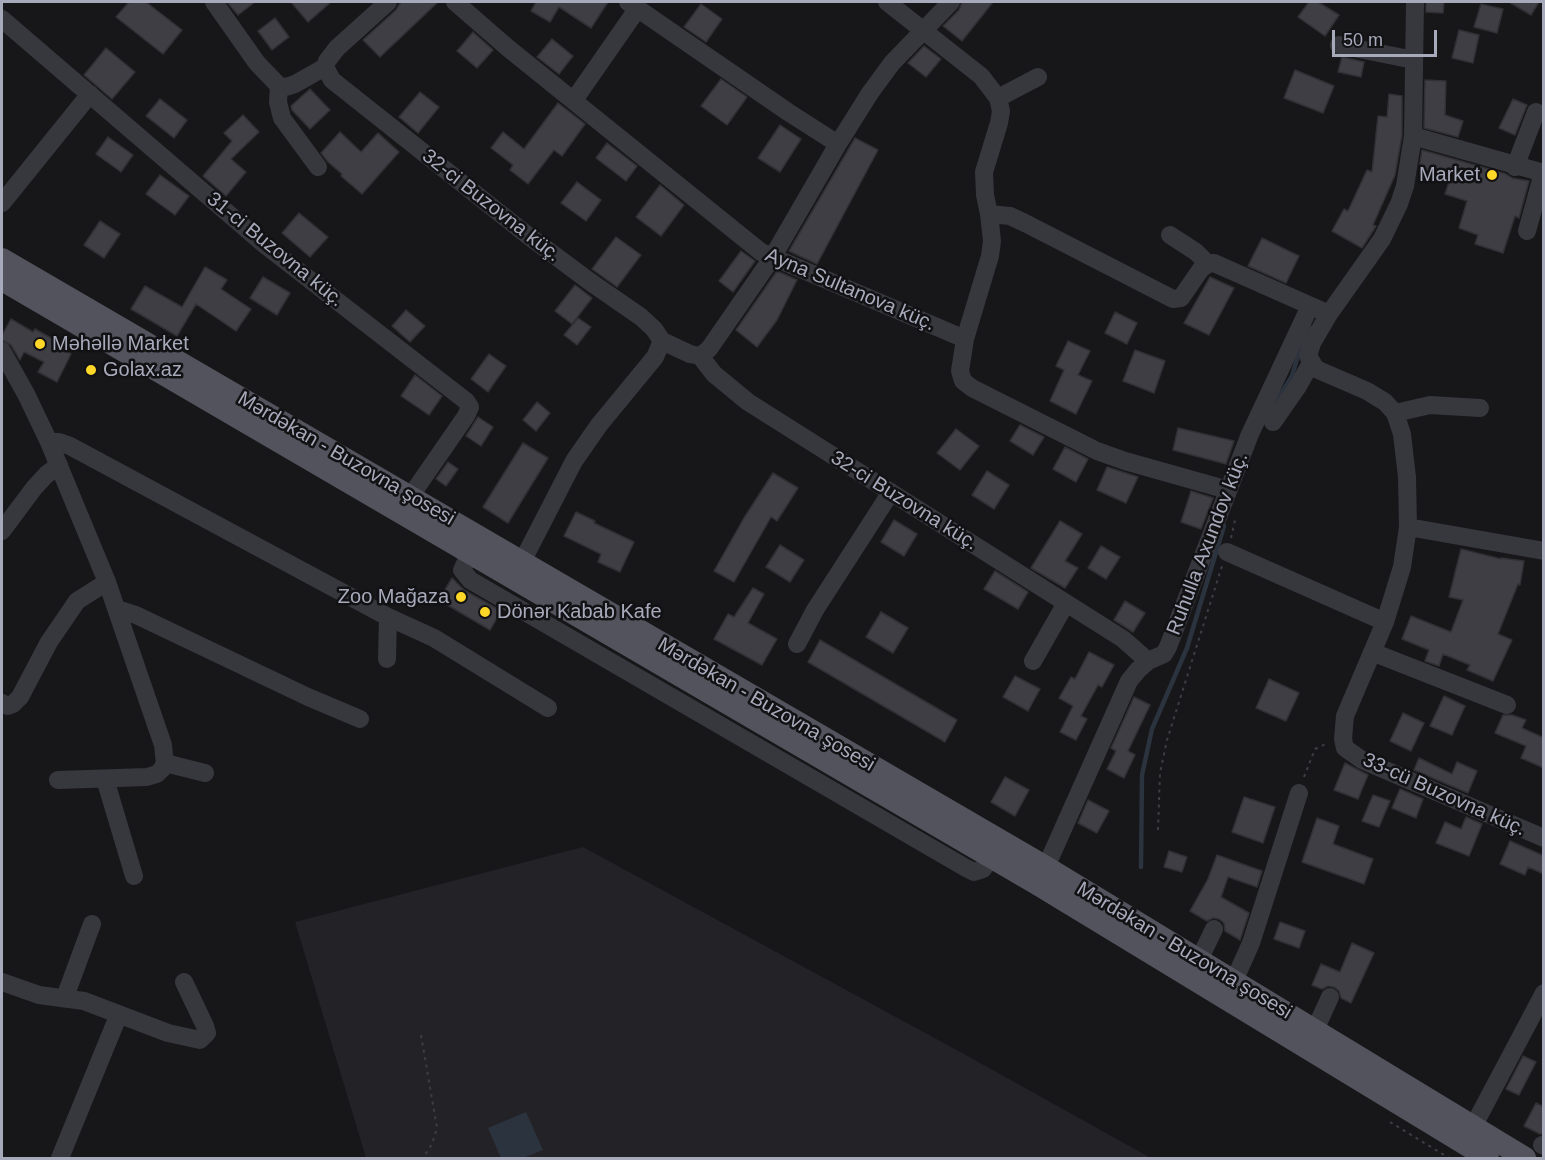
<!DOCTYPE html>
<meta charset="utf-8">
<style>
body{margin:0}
#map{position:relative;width:1545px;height:1160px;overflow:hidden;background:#171619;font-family:Helvetica,sans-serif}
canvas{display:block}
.frame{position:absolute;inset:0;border:3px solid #a7aaba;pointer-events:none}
.scale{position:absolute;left:1332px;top:30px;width:105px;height:27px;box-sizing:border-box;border:3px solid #a7aaba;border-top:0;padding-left:8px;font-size:18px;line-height:21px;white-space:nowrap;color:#a7aaba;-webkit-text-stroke:4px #121114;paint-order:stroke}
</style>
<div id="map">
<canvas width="1545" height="1160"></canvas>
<div class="frame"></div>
<div class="scale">50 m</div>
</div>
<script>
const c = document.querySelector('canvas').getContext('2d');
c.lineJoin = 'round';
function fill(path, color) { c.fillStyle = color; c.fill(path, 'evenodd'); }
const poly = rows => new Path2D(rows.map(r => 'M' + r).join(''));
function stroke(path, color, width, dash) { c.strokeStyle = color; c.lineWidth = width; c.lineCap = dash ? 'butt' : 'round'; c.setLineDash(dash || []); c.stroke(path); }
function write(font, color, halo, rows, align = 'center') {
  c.font = font + ' Helvetica,sans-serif'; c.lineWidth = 5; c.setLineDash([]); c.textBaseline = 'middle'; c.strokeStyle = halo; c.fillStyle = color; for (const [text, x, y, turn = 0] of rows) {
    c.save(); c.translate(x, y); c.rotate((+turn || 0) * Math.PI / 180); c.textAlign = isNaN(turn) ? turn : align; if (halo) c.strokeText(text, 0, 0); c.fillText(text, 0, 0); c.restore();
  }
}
const built = poly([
 [583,847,964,1054,1151,1158,366,1158,295,922]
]);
const water = poly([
 [526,1112,543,1150,523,1158,501,1158,488,1128]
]);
const stream = poly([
 [1305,338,1310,327],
 [1272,408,1292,376,1301,345],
 [1141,867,1142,775,1152,729,1187,648,1224,526]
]);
const building = poly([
 [129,2,146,2,182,30,163,54,116,17,129,2],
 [227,2,255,2,238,15,227,2],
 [291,2,331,2,308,22,291,2],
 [401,2,438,2,380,57,363,40,396,10,401,2],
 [536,2,608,2,591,28,559,7,550,22,531,11,536,2],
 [962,2,993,2,962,41,943,26,959,10,962,2],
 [1309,2,1318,2,1339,15,1325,36,1298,17,1309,2],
 [1426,2,1444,2,1443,13,1426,12,1426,2],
 [1509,2,1539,2,1531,15,1509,2],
 [701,4,722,19,706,42,684,27,701,4],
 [1481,4,1503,9,1497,33,1474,27,1481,4],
 [275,18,289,37,272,50,258,31,275,18],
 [1459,30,1479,35,1473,63,1452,58,1459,30],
 [473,32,493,50,477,68,457,51,473,32],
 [552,39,573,56,559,74,537,57,552,39],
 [924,46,941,59,926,77,908,63,924,46],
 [106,48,135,72,112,99,84,75,106,48],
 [1342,57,1364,62,1361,77,1338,72,1342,57],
 [1295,70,1334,86,1323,113,1284,98,1295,70],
 [721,79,747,97,727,125,701,106,721,79],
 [1425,80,1446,81,1445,115,1463,121,1458,137,1424,128,1425,80],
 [310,89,330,110,310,129,292,110,291,106,310,89],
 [420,92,439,107,418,133,399,117,420,92],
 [1389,94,1402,96,1402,135,1395,175,1373,225,1376,226,1362,248,1332,231,1344,209,1348,211,1367,170,1372,172,1378,116,1387,117,1389,94],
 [160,99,187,120,174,138,146,116,160,99],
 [1513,99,1527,105,1515,135,1499,128,1513,99],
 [558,103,585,124,562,156,554,150,528,184,510,170,513,165,491,148,503,132,524,149,558,103],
 [243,115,259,132,231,159,246,172,226,196,203,176,232,141,224,133,243,115],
 [780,125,801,139,780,172,758,158,780,125],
 [340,132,361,152,378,133,399,152,362,194,341,176,342,174,328,162,321,153,340,132],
 [108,137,133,155,121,172,96,154,108,137],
 [855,138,878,150,817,264,789,251,855,138],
 [607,143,637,166,626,181,596,158,607,143],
 [1422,150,1506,174,1512,178,1529,181,1519,218,1515,216,1503,253,1475,244,1478,235,1459,228,1467,201,1445,194,1450,179,1419,169,1422,150],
 [160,175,189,196,175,215,146,194,160,175],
 [577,182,601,200,586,221,561,203,577,182],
 [660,185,684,205,661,236,636,217,660,185],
 [299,213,328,237,310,257,282,233,299,213],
 [100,221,120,234,104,258,84,245,100,221],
 [616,237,641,255,617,287,592,269,616,237],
 [1262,238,1299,256,1286,283,1248,266,1262,238],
 [741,251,755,261,733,292,719,281,741,251],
 [205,267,227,280,221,289,251,309,236,331,196,304,177,336,131,309,145,286,182,307,205,267],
 [777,271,797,280,777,320,757,347,736,330,777,271],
 [263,277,290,293,277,315,250,298,263,277],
 [1210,277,1234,288,1209,335,1184,323,1210,277],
 [575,285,592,298,572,324,555,311,575,285],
 [406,310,425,326,410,342,392,326,406,310],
 [1115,312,1137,323,1127,344,1105,333,1115,312],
 [578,318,591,327,577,345,564,335,578,318],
 [11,319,33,332,35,329,56,341,54,345,71,354,57,382,38,372,44,362,24,352,20,360,11,345,2,340,2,335,11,319],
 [1068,341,1090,351,1078,375,1092,381,1076,414,1050,401,1064,370,1056,366,1068,341],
 [1135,350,1165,361,1154,393,1123,381,1135,350],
 [489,354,506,366,488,392,471,379,489,354],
 [415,375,442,396,429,415,401,396,415,375],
 [537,402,550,413,536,431,523,420,537,402],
 [478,417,493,427,481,446,466,436,478,417],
 [1020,425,1044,437,1033,455,1010,441,1020,425],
 [1178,428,1234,441,1226,464,1173,450,1178,428],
 [956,429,979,446,960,470,937,453,956,429],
 [523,443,548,458,508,523,483,507,523,443],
 [1065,447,1088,459,1076,482,1053,469,1065,447],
 [448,462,458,469,446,486,436,479,448,462],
 [1107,467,1138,477,1126,503,1097,490,1107,467],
 [987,471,1009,485,994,509,972,495,987,471],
 [773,473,798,488,777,521,771,517,734,582,714,571,744,518,773,473],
 [1191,491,1213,498,1201,529,1181,522,1191,491],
 [576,512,595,521,594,523,634,542,620,572,598,562,601,554,564,536,576,512],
 [894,520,917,534,904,556,881,542,894,520],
 [1060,521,1082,534,1065,561,1078,568,1065,588,1031,568,1060,521],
 [780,545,804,560,790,582,766,567,780,545],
 [1101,546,1120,557,1106,579,1088,568,1101,546],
 [1461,549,1501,559,1501,558,1524,561,1520,585,1518,584,1498,634,1512,640,1493,681,1467,670,1470,665,1443,654,1439,666,1425,661,1429,650,1402,639,1411,616,1451,632,1463,600,1449,597,1461,549],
 [995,571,1028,592,1018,609,984,589,995,571],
 [452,578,464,590,501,611,490,630,439,600,452,578],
 [753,588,764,594,748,623,777,639,762,665,714,639,728,614,734,617,753,588],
 [1125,601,1145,613,1133,632,1114,620,1125,601],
 [881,612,908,628,893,653,866,637,881,612],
 [820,640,957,720,945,742,808,662,820,640],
 [1089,652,1114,665,1102,687,1098,685,1081,716,1087,719,1076,740,1060,732,1073,706,1059,698,1071,677,1075,679,1089,652],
 [1015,676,1040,689,1028,711,1003,697,1015,676],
 [1269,679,1299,693,1286,721,1256,708,1269,679],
 [1444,696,1465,706,1452,735,1430,726,1444,696],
 [1134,697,1150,705,1128,751,1135,755,1124,778,1107,769,1116,751,1111,748,1134,697],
 [1403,713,1424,723,1411,751,1390,741,1403,713],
 [1503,715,1512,715,1526,720,1522,728,1544,738,1544,768,1521,758,1526,746,1495,733,1503,715],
 [1419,758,1452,774,1457,762,1477,771,1468,793,1414,770,1419,758],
 [1345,763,1368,775,1358,799,1334,790,1345,763],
 [1005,777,1029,790,1015,816,991,802,1005,777],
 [1400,789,1423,799,1416,818,1392,808,1400,789],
 [1373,795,1390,801,1379,827,1362,821,1373,795],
 [1244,797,1275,807,1263,843,1232,832,1244,797],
 [1088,800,1109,811,1097,833,1078,823,1088,800],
 [1466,817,1482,824,1469,856,1436,843,1445,822,1461,829,1466,817],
 [1317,818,1339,826,1333,844,1373,859,1364,884,1302,862,1317,818],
 [1510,841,1544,856,1544,874,1528,867,1525,875,1500,864,1510,841],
 [1169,851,1187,857,1182,872,1164,867,1169,851],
 [1217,855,1262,871,1257,887,1228,877,1221,897,1249,913,1240,940,1225,931,1224,923,1219,919,1213,918,1207,921,1190,911,1208,879,1217,855],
 [1280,922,1305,931,1299,948,1274,939,1280,922],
 [1352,943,1374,953,1351,1003,1341,998,1339,991,1334,987,1328,986,1322,989,1312,985,1321,964,1340,972,1352,943],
 [1523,1056,1536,1062,1519,1095,1506,1089,1523,1056],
 [1536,1103,1544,1107,1544,1134,1540,1134,1524,1126,1536,1103]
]);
const path = poly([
 [1231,538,1235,520],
 [1304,777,1315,749,1328,743],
 [1158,830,1160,773,1167,740,1222,566],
 [421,1035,437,1128,432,1144,423,1158],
 [1390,1122,1449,1158]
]);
const minor = poly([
 [214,2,257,63,279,86,286,87,295,84,325,67],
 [455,2,508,48,761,252,965,339,960,371,963,381,972,388,1097,451,1125,461,1228,490],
 [628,2,788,112,838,144],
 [887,2,981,76,998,98,1001,111,999,123,984,172,985,195,989,214,1010,216,1025,223,1173,299,1181,298,1201,269,1208,264,1214,263,1329,314],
 [1415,2,1413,136,1405,186,1399,204,1382,239,1329,314,1312,343,1308,356,1316,369,1367,391,1385,402,1395,413,1402,434,1407,477,1408,527,1402,567,1385,622,1345,716,1343,739,1345,748,1362,760,1544,838],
 [2,19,265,245,466,401,470,407,466,416,410,497],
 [1339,45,1414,60],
 [325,67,332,80,526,234,589,281,641,317,654,329,662,341,655,357,599,425,574,461,522,562],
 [325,67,327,61,337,48,388,2],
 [279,86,278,102,282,118,318,167],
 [998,98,1038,77],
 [574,100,638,8],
 [1413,136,1544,173],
 [1515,167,1536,112],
 [2,203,90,94],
 [1527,231,1543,173],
 [1170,235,1196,252,1208,264],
 [965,339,990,256,992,241,989,214],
 [662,341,690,354,700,356,714,374,748,402,1123,639,1148,661],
 [2,351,26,394,49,442,107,582,163,745,164,755,165,763,162,769,157,774,147,777,58,780],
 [700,356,709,349,772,258,838,144,870,93,892,63,951,2],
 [1395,413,1430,405,1480,408],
 [1273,422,1298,386,1311,363],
 [49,442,59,442,70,446,388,617,434,638,548,708],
 [1408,527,1544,551],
 [2,531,34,488,46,475,59,465],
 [1227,552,1385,622],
 [470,553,462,570,470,580,966,868,974,872,983,869,991,858],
 [117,609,136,615,308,697,360,719],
 [797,644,815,610,891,492],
 [1372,652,1507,705],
 [387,659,388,617],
 [1033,661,1066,603],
 [2,703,8,706,13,704,20,697,49,642,77,601,107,582],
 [165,763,205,773],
 [105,779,134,876],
 [1046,867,1129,681,1138,670,1148,661,1164,654,1168,647,1250,434,1310,306],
 [1199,960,1214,929],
 [1234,981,1251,943,1299,793],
 [2,982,39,995,84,1001,168,1033,200,1040,207,1033,205,1026,184,982],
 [65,997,92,924],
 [1315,1030,1330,997],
 [1473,1127,1544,993],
 [1542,1145,1544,1146],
 [60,1158,119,1014]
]);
const major = poly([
 [2,259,1046,867,1525,1158],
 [2,280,1037,884,1488,1158]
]);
const markers = [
 [1492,175,6,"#ffd728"],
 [40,344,6,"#ffd728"],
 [91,370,6,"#ffd728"],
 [461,597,6,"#ffd728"],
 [485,612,6,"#ffd728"]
];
const poiNames = [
 ["Market",1480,175,"right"],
 ["Məhəllə Market",52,344],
 ["Golax.az",103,370],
 ["Zoo Mağaza",449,597,"right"],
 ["Dönər Kabab Kafe",497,612]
];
const streetNames = [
 ["32-ci Buzovna küç.",491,206,38],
 ["31-ci Buzovna küç.",275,250,39],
 ["Ayna Sultanova küç.",850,290,23],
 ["Mərdəkan - Buzovna şosesi",346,459,30],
 ["32-ci Buzovna küç.",904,501,32],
 ["Ruhulla Axundov küç.",1208,544,-69],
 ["Mərdəkan - Buzovna şosesi",766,705,30],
 ["33-cü Buzovna küç.",1444,795,24],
 ["Mərdəkan - Buzovna şosesi",1184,951,31]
];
fill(built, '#232226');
fill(water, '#2b333e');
stroke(stream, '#2b333e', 4.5);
fill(building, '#3e3e44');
stroke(building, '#313035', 1.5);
stroke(path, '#3d3e45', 2, [3, 4.5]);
stroke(minor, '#37373e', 18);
stroke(major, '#53535d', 22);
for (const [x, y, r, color] of markers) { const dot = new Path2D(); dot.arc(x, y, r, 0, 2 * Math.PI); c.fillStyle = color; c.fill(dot); stroke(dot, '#121114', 2); }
write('20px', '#a7aaba', '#121114', poiNames, 'left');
write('20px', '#a7aaba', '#121114', streetNames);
</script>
